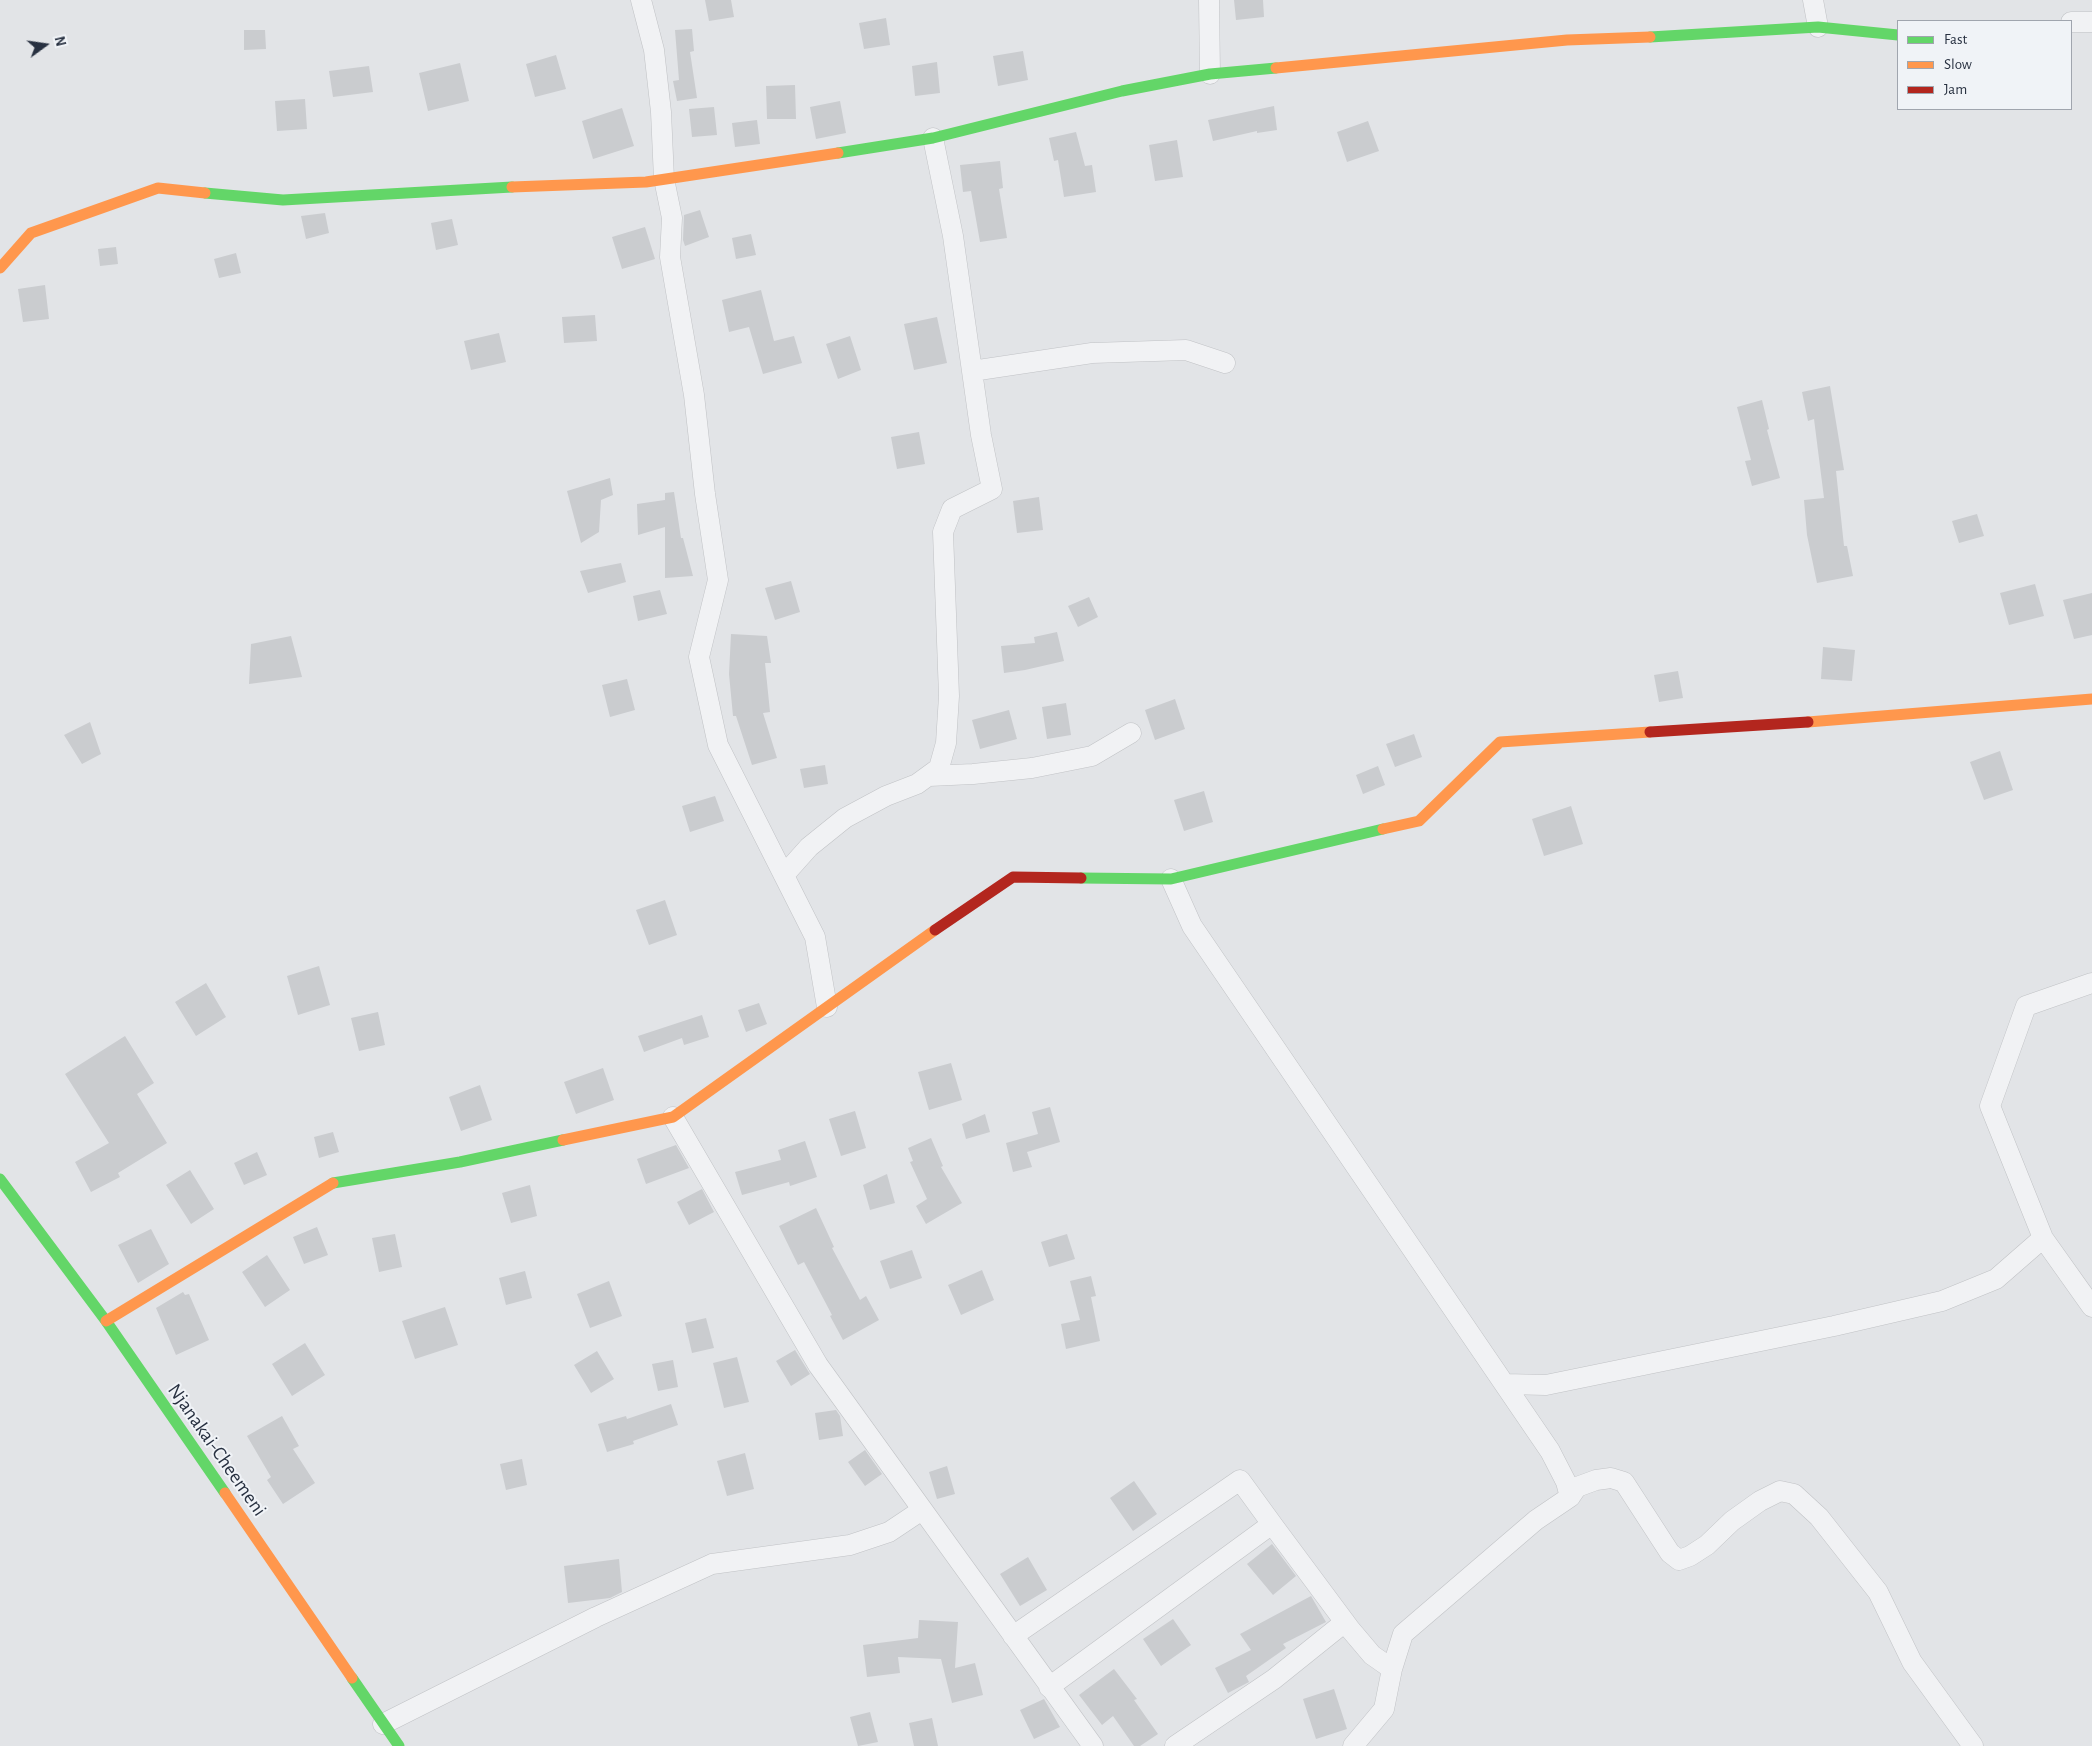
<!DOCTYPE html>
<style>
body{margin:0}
#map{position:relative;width:2092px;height:1746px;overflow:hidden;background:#e2e4e7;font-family:"Alegreya Sans",sans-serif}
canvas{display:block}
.legend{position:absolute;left:1897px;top:20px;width:175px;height:90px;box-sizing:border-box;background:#f0f3f7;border:1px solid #a0a5ae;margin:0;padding:6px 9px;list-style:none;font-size:15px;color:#283141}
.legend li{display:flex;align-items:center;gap:10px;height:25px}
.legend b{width:25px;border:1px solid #a0a5ae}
.north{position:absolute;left:20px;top:20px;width:50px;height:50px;-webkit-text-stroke:4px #f0f3f7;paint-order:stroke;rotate:76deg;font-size:14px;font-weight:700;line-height:20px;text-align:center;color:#283141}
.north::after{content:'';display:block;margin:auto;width:18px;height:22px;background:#283141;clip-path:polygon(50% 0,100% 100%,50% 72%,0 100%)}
</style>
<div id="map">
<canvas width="2092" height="1746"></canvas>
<ul class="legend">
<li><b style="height:6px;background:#63d668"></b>Fast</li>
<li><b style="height:6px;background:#ff974d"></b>Slow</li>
<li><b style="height:6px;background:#b3261e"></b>Jam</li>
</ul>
<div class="north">N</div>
</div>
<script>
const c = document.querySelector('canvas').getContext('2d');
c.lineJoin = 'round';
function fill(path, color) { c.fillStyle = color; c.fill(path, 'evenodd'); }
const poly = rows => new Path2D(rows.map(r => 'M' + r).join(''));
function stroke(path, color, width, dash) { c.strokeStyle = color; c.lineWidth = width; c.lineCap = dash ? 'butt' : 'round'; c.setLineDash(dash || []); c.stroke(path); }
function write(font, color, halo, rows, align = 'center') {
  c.font = font + ' "Alegreya Sans",sans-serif'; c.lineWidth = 4; c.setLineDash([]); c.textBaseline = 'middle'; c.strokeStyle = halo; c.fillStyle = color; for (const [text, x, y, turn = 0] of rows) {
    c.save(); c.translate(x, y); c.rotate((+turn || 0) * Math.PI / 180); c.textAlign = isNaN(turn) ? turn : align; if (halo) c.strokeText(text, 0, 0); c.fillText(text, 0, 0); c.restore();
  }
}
const building = poly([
 [705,0,731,0,734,17,709,21],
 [1234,0,1263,0,1264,17,1236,20],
 [886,18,890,45,864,49,859,23],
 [692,29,694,51,690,52,697,98,677,101,673,81,679,80,675,30],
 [244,30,265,30,266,49,244,50],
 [1023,51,1028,80,998,86,993,56],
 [556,55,566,89,535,97,526,64],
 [937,62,940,93,915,96,912,66],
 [460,63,469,101,428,111,419,73],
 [369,66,373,92,333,97,329,71],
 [795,85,796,119,767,119,766,86],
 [305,99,307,129,277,131,275,101],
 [840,101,846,133,816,139,810,107],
 [1274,106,1277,130,1257,133,1257,131,1213,141,1208,120],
 [714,107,717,135,692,137,689,109],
 [622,108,634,146,593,159,582,121],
 [757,120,760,144,735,147,732,123],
 [1368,121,1379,151,1347,162,1337,132],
 [1076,132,1085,166,1092,165,1096,192,1064,197,1058,160,1054,161,1049,138],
 [1177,140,1183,177,1155,181,1149,145],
 [1000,161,1003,188,999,189,1007,238,980,242,971,191,963,192,960,165],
 [700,210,709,237,685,246,683,240,684,215],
 [325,213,329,233,306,239,301,216],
 [452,219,458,245,436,250,431,223],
 [645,227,655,259,622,269,612,237],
 [751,234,756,255,736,259,732,238],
 [116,247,118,264,100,266,98,249],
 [236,253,241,273,219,278,214,259],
 [45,285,49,319,23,322,18,289],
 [761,290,774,341,794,336,802,363,763,374,749,327,729,332,722,300],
 [595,315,597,341,564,343,562,317],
 [937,317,947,363,914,370,904,324],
 [499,333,506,362,471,370,464,341],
 [850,336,861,370,838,379,826,344],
 [1830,386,1844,470,1836,471,1844,546,1847,546,1853,576,1817,583,1807,535,1804,500,1824,498,1814,419,1808,421,1802,392],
 [1762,400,1769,429,1767,430,1780,478,1752,486,1745,461,1751,460,1737,407],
 [919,432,925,464,897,469,891,437],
 [610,478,613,495,601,500,599,532,581,543,567,491],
 [674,492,681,538,683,538,693,576,665,578,665,527,638,535,637,504,665,500,665,493],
 [1039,497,1043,530,1017,533,1013,501],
 [1977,514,1984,536,1959,543,1952,521],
 [621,563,626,582,588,593,580,571],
 [791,581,800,612,775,620,765,588],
 [2035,584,2044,616,2009,625,2000,593],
 [660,590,667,614,638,621,633,596],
 [2092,593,2092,635,2074,639,2063,600],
 [1089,597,1098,617,1078,627,1068,606],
 [1057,632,1064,661,1025,670,1004,673,1001,646,1035,643,1034,637],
 [731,634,767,636,771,663,765,663,770,712,763,713,777,758,752,765,736,716,733,716,729,674],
 [291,636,302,677,249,684,251,644],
 [1823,647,1855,650,1852,681,1821,679],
 [1678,671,1683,698,1659,702,1654,675],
 [627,679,635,710,610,717,602,685],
 [1175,699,1185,729,1155,740,1145,710],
 [1066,703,1071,735,1047,739,1042,707],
 [1009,710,1017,739,980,749,972,720],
 [90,722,101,754,82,764,64,735],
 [1414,734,1422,757,1395,767,1386,744],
 [2000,751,2013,790,1984,800,1970,762],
 [825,765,828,784,804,788,800,769],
 [1378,766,1385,785,1363,794,1356,775],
 [1204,791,1213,822,1184,831,1174,800],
 [715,796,724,821,690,832,682,806],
 [1571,806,1583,844,1544,856,1532,819],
 [665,900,677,935,649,945,636,910],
 [319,966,330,1005,298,1015,287,976],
 [206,983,226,1017,196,1036,175,1002],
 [759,1003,767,1024,746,1032,738,1010],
 [378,1012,385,1045,359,1051,351,1018],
 [702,1015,709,1037,684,1045,682,1038,644,1052,638,1036],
 [125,1036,154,1083,137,1094,167,1143,118,1173,120,1177,91,1192,75,1162,109,1143,65,1074],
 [951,1063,962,1100,929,1110,918,1072],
 [603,1068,614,1100,576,1114,564,1082],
 [480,1085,492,1120,461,1131,449,1097],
 [1050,1107,1060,1142,1027,1152,1032,1167,1013,1172,1006,1143,1038,1134,1032,1112],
 [855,1111,866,1148,841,1156,829,1119],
 [985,1114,990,1132,966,1139,962,1124],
 [333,1132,339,1152,319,1158,314,1137],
 [931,1138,943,1166,941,1167,962,1203,926,1224,916,1206,927,1199,910,1162,913,1161,908,1148],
 [805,1141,817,1177,790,1186,789,1182,742,1195,735,1172,781,1160,778,1150],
 [676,1145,689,1168,646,1184,637,1159],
 [257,1152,267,1175,244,1185,234,1163],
 [190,1170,214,1209,191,1224,166,1185],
 [887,1174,895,1203,870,1210,863,1185],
 [530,1185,537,1216,511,1223,502,1193],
 [702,1189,714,1212,689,1225,677,1202],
 [816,1208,834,1247,832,1248,860,1300,866,1296,879,1320,843,1340,830,1316,832,1315,804,1262,798,1265,779,1226],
 [317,1227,328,1255,304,1264,293,1237],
 [151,1229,169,1264,138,1283,118,1245],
 [395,1234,402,1267,379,1272,372,1238],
 [1067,1234,1075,1259,1049,1267,1041,1242],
 [912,1250,922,1278,890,1289,880,1261],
 [267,1255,290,1290,265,1307,242,1272],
 [982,1270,994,1300,961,1315,948,1285],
 [525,1271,532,1298,506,1305,499,1278],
 [1091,1276,1096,1296,1091,1297,1100,1341,1066,1349,1061,1324,1080,1320,1070,1281],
 [609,1281,622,1316,590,1328,577,1294],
 [183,1292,185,1295,189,1294,209,1340,176,1355,156,1308],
 [445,1307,458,1345,415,1359,402,1321],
 [706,1318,714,1348,692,1353,685,1323],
 [305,1343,325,1375,292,1396,272,1364],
 [795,1350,810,1374,791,1386,776,1361],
 [597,1351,614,1379,591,1393,574,1365],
 [737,1357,749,1402,724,1408,713,1363],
 [673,1360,678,1387,658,1391,652,1364],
 [671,1404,678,1425,633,1441,634,1444,607,1452,598,1424,626,1416,627,1419],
 [836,1410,840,1416,843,1436,819,1440,815,1413],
 [282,1416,299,1446,293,1449,315,1483,283,1504,267,1480,271,1477,247,1436],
 [865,1450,882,1474,865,1486,848,1462],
 [745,1453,754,1489,727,1496,717,1461],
 [522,1459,527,1485,506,1490,500,1464],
 [947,1466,955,1494,937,1499,929,1472],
 [1134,1481,1157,1514,1133,1531,1110,1498],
 [1272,1544,1296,1576,1273,1595,1247,1564],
 [1028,1557,1047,1590,1020,1606,1000,1574],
 [619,1559,622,1592,610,1598,568,1603,564,1566],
 [1311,1596,1326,1622,1283,1644,1286,1648,1246,1676,1249,1682,1228,1693,1215,1668,1251,1650,1240,1634],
 [1173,1619,1191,1645,1161,1666,1143,1639],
 [919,1620,958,1622,955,1668,975,1663,983,1695,952,1703,941,1659,898,1657,900,1673,867,1677,863,1645,918,1638],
 [1114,1669,1137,1699,1134,1700,1158,1734,1140,1746,1134,1746,1113,1716,1102,1725,1079,1695],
 [1334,1689,1347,1729,1316,1739,1303,1699],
 [1044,1699,1060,1727,1034,1739,1020,1710],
 [870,1712,878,1742,858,1746,850,1717],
 [932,1718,938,1746,914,1746,909,1723]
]);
const street = poly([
 [641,0,654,50,661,112,664,179,672,218,670,257,694,395,705,494,718,580,699,657,718,745,815,937,827,1007],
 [1209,0,1210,74],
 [1813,0,1818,27],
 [2071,22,2092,22],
 [972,371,1092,353,1186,350,1225,363],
 [929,776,973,774,1032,768,1092,756,1131,733],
 [784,875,809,847,845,818,886,796,917,784,939,768,946,743,949,696,943,532,952,509,992,489,981,435,953,236,933,138],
 [1171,879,1192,926,1550,1451,1566,1482,1570,1497,1536,1520,1403,1634,1392,1669,1384,1709,1353,1746],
 [2092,983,2026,1006,1990,1106,2043,1238,2092,1307],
 [673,1117,818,1365,1093,1746],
 [1505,1384,1546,1385,1834,1326,1942,1301,1996,1279,2043,1238],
 [1570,1497,1577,1487,1596,1480,1611,1478,1624,1482,1670,1553,1679,1560,1690,1556,1707,1545,1732,1521,1760,1501,1780,1491,1794,1494,1819,1517,1878,1592,1912,1662,1973,1746],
 [1272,1524,1350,1629,1372,1655,1392,1669],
 [1013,1636,1240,1480,1272,1524,1049,1687],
 [383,1724,596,1617,712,1564,850,1545,889,1532,922,1510],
 [1175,1746,1274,1679,1345,1622]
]);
const fast = poly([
 [1650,37,1818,27,1898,35],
 [838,153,933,138,1122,91,1210,74,1276,68],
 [205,193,283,200,512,187],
 [1081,878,1171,879,1383,829],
 [0,1179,106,1321,225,1493],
 [333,1183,460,1162,563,1140],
 [352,1678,399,1746]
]);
const slow = poly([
 [1276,68,1567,40,1650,37],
 [512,187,646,182,838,153],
 [0,268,31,233,158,188,205,193],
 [1808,722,2092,699],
 [1383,829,1419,821,1500,742,1650,732],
 [563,1140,673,1117,935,930],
 [106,1321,333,1183],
 [225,1493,352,1678]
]);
const jam = poly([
 [1650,732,1808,722],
 [935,930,1013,877,1081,878]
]);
const streetNames = [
 ["Njanakai-Cheemeni",217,1450,55]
];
fill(building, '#cacccf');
stroke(street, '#c0c2c5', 21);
stroke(street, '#f1f2f4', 20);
stroke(fast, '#63d668', 11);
stroke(slow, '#ff974d', 11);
stroke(jam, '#b3261e', 11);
write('20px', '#283141', '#f0f3f7', streetNames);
</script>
